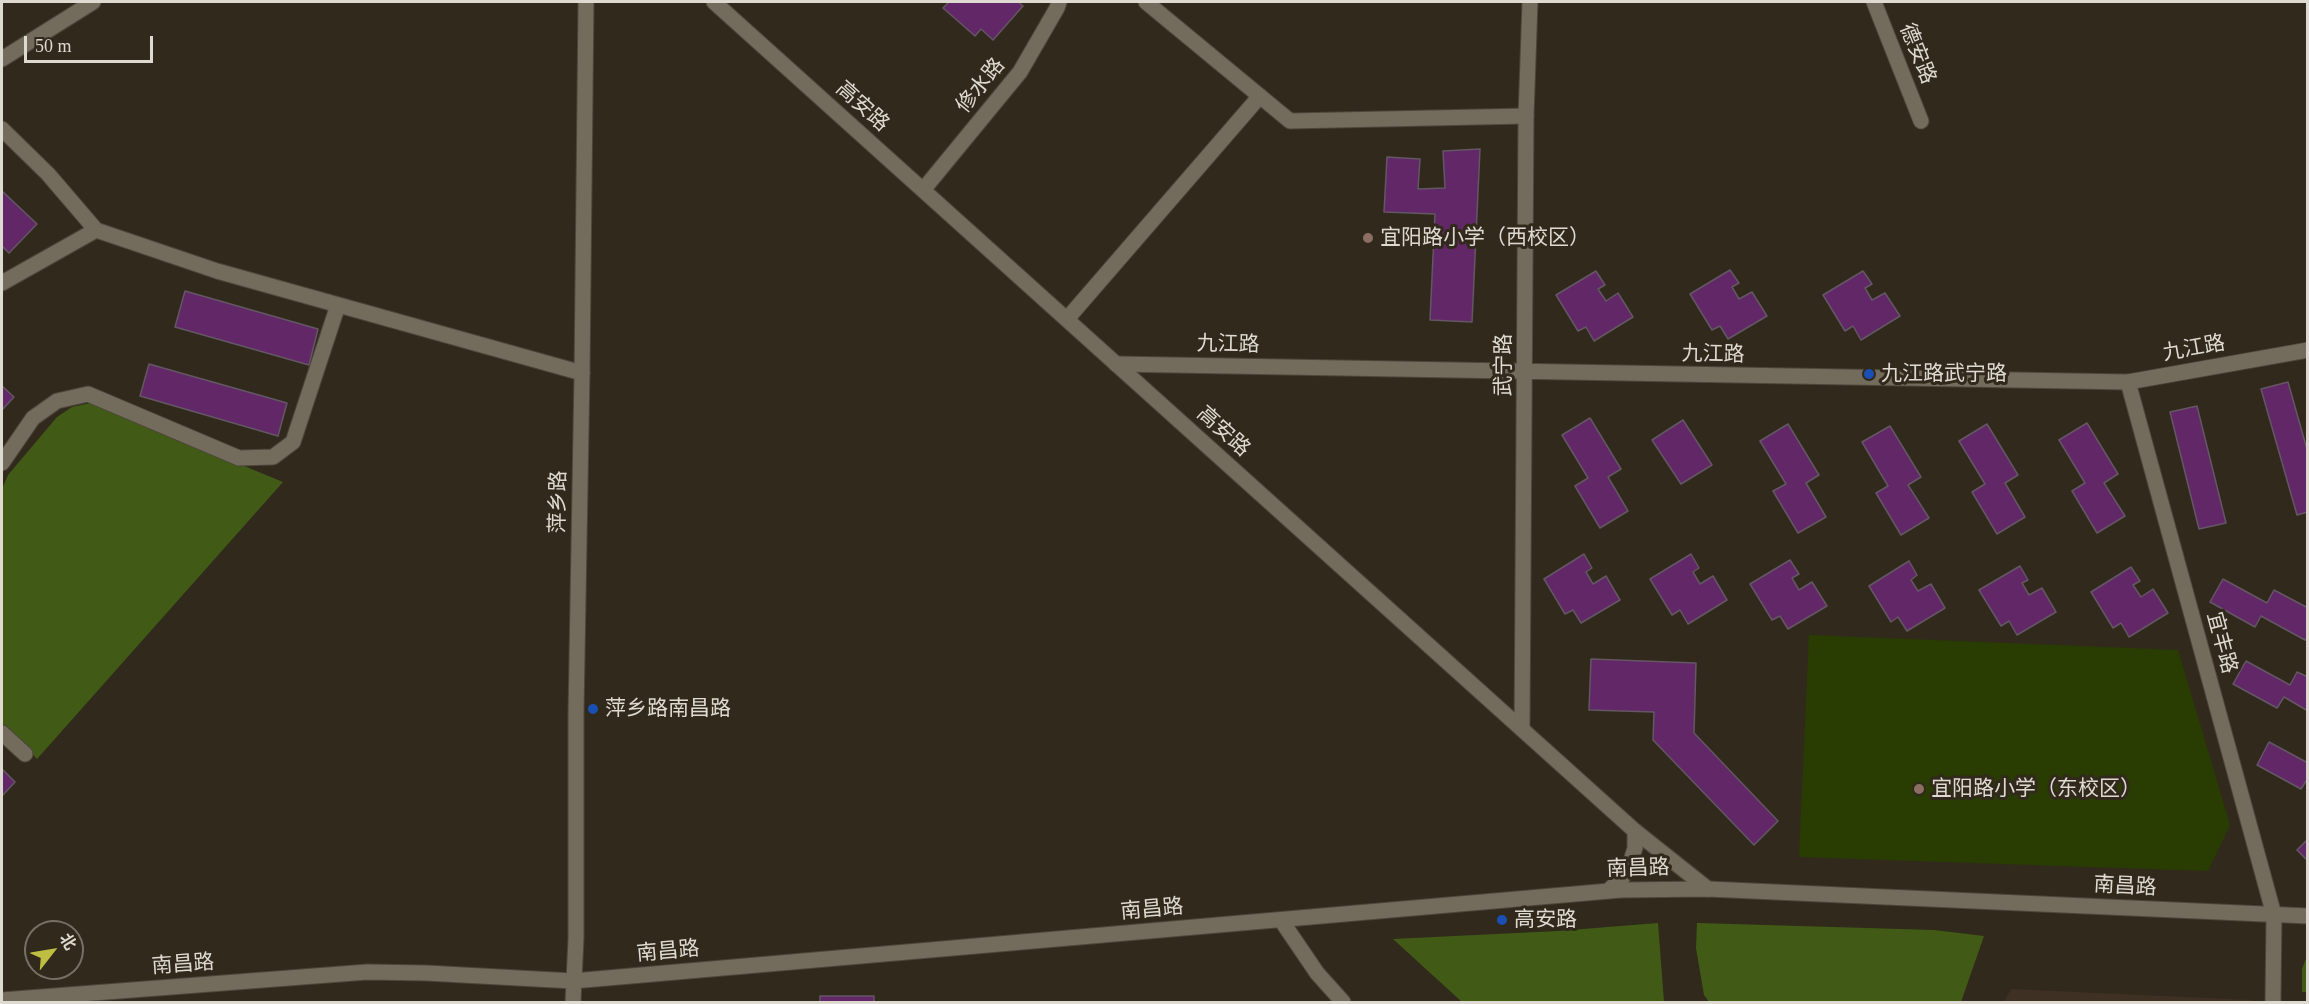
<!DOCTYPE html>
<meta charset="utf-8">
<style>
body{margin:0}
#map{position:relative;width:2309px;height:1004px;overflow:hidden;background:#312a1c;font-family:"Times New Roman","Noto Sans SC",serif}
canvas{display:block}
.frame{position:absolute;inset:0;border:3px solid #ded9d1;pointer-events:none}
.north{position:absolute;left:24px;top:920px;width:60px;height:60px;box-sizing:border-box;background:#312a1c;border:2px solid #767064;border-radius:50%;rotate:59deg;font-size:16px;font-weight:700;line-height:24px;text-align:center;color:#ded9d1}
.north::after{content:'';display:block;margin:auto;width:21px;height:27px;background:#bebf42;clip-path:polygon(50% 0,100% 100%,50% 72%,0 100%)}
.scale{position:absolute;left:24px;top:36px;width:129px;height:27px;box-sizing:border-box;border:3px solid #ded9d1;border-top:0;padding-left:8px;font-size:18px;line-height:21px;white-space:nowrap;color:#ded9d1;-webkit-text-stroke:4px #312a1c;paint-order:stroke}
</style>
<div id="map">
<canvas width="2309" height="1004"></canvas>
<div class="frame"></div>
<div class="north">北</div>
<div class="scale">50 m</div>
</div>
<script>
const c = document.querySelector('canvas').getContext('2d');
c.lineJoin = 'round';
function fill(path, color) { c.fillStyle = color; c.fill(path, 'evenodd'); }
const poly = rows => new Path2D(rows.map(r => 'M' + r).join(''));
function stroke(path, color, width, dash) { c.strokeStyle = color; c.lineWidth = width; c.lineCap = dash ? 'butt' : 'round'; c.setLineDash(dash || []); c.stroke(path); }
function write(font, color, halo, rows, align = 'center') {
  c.font = font + ' "Times New Roman","Noto Sans SC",serif'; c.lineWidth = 6; c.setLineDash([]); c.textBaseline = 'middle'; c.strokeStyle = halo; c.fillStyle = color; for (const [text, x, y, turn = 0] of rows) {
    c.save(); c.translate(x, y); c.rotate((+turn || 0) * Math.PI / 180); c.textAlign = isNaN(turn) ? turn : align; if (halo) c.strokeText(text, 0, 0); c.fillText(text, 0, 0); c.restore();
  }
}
const industrial = poly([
 [2011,989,2252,1000,2252,1002,2004,1002]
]);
const green = poly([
 [1809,635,2178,650,2230,825,2208,871,1799,857]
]);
const forest = poly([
 [91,403,283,482,37,759,2,723,2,489,8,475,57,417,72,407],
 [1658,923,1664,1002,1462,1002,1393,939,1558,931],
 [1697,923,1934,930,1984,936,1961,1002,1709,1002,1704,995,1696,948],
 [2307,956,2307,992,2302,992,2302,969]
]);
const building = poly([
 [949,2,1018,2,1023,6,993,40,981,29,975,36,943,8,949,2],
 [1480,149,1472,322,1430,320,1435,214,1384,212,1387,157,1420,159,1418,189,1445,188,1443,151,1480,149],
 [2,191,37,224,9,253,2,246,2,191],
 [1730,270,1739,283,1732,287,1739,299,1752,292,1767,316,1728,339,1720,326,1712,330,1690,294,1730,270],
 [1596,271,1605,285,1598,289,1606,301,1618,293,1633,317,1594,341,1586,327,1578,331,1556,295,1596,271],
 [1863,271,1872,284,1865,288,1872,300,1885,293,1900,316,1861,340,1853,326,1845,331,1823,295,1863,271],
 [185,291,318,329,309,365,175,327,185,291],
 [149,364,287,403,278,436,140,396,149,364],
 [2288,382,2308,453,2308,512,2297,515,2261,389,2288,382],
 [2,386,14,397,2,410,2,386],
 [2197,406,2226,523,2199,529,2170,412,2197,406],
 [1590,418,1621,469,1608,477,1628,511,1600,528,1575,486,1588,478,1562,435,1590,418],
 [1683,420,1712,465,1681,484,1652,440,1683,420],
 [2087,423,2118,474,2104,483,2125,516,2097,533,2072,491,2085,483,2059,440,2087,423],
 [1788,424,1819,475,1806,483,1826,517,1798,533,1773,491,1786,484,1760,441,1788,424],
 [1987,424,2018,475,2005,483,2025,517,1997,534,1972,492,1985,484,1959,441,1987,424],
 [1890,426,1921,477,1908,485,1929,518,1901,535,1876,493,1888,486,1862,442,1890,426],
 [1584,554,1592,568,1586,572,1593,584,1606,576,1620,600,1581,623,1573,610,1565,614,1544,579,1584,554],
 [1691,554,1699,568,1693,572,1700,584,1713,576,1727,600,1688,624,1680,610,1672,615,1650,579,1691,554],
 [1790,560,1799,574,1792,578,1799,590,1812,582,1827,606,1788,629,1780,616,1772,620,1750,584,1790,560],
 [1909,561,1917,575,1911,580,1918,591,1931,584,1945,608,1907,631,1898,617,1891,622,1869,586,1909,561],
 [2020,566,2028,580,2022,583,2029,595,2042,588,2056,612,2017,635,2009,621,2001,626,1979,590,2020,566],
 [2131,567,2140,581,2133,585,2141,597,2153,589,2168,613,2129,637,2121,623,2113,628,2091,592,2131,567],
 [2223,579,2267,603,2274,590,2308,608,2308,636,2305,640,2261,616,2255,627,2210,602,2223,579],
 [1591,659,1696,663,1694,733,1778,821,1754,845,1653,740,1654,712,1589,710,1591,659],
 [2246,661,2290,685,2297,672,2308,677,2308,711,2284,697,2277,708,2233,684,2246,661],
 [2269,742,2308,763,2308,778,2301,789,2257,765,2269,742],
 [2,769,15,782,2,796,2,769],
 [2308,839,2308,861,2297,850,2308,839],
 [820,996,874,996,874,1002,820,1002,820,996]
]);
const minor = poly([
 [714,2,1635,831,1708,889],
 [1146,2,1290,121,1526,116],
 [1874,2,1921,121],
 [2,129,48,174,96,230,217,271,582,373],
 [923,190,1020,72,1057,8,1059,2],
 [2,283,96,230],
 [1067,319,1260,96],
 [2128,382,2274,915,2273,1002],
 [2,463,33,418,57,401,88,394,239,458,273,457,293,442,338,305],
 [2,733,25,754],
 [1281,920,1317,973,1343,1002]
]);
const tertiary = poly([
 [2,59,93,2],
 [1116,364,2128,382,2308,350],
 [1522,729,1526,116,1530,2]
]);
const secondary = poly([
 [1608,891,1622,878,1630,864,1635,848,1635,831],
 [2,1000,367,972,426,973,573,981,1621,890,1708,889,2308,916],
 [573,1002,576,938,576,713,582,373,586,2]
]);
const markers = [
 [1368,238,6,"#8d6e63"],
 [1869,374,6,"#1a4fb4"],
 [593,709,6,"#1a4fb4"],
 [1919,789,6,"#8d6e63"],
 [1502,920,6,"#1a4fb4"]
];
const streetNames = [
 ["德安路",1917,54,68],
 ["修水路",981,86,-51],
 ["高安路",862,107,42],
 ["九江路",1228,345,1],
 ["九江路",2194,349,-10],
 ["九江路",1713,355,1],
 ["武宁路",1504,365,-90],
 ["高安路",1223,432,42],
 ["萍乡路",559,502,-89],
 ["宜丰路",2221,643,75],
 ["南昌路",1638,869,-2],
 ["南昌路",2125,887,3],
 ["南昌路",1152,910,-5],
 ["南昌路",668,952,-5],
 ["南昌路",183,965,-4]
];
const poiNames = [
 ["宜阳路小学（西校区）",1380,238],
 ["九江路武宁路",1881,374],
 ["萍乡路南昌路",605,709],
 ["宜阳路小学（东校区）",1931,789],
 ["高安路",1514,920]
];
fill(industrial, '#3e3023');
fill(green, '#293d02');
fill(forest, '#415b17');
fill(building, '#622767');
stroke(building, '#635764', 1.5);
stroke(minor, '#4c463b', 17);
stroke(tertiary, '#4c463b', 17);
stroke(secondary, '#4c463b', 17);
stroke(minor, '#736b5c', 15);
stroke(tertiary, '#736b5c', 15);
stroke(secondary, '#736b5c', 15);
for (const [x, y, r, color] of markers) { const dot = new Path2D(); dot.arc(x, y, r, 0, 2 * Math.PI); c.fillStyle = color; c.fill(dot); stroke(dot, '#312a1c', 2); }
write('21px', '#ded9d1', '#312a1c', streetNames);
write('21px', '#ded9d1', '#312a1c', poiNames, 'left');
</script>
